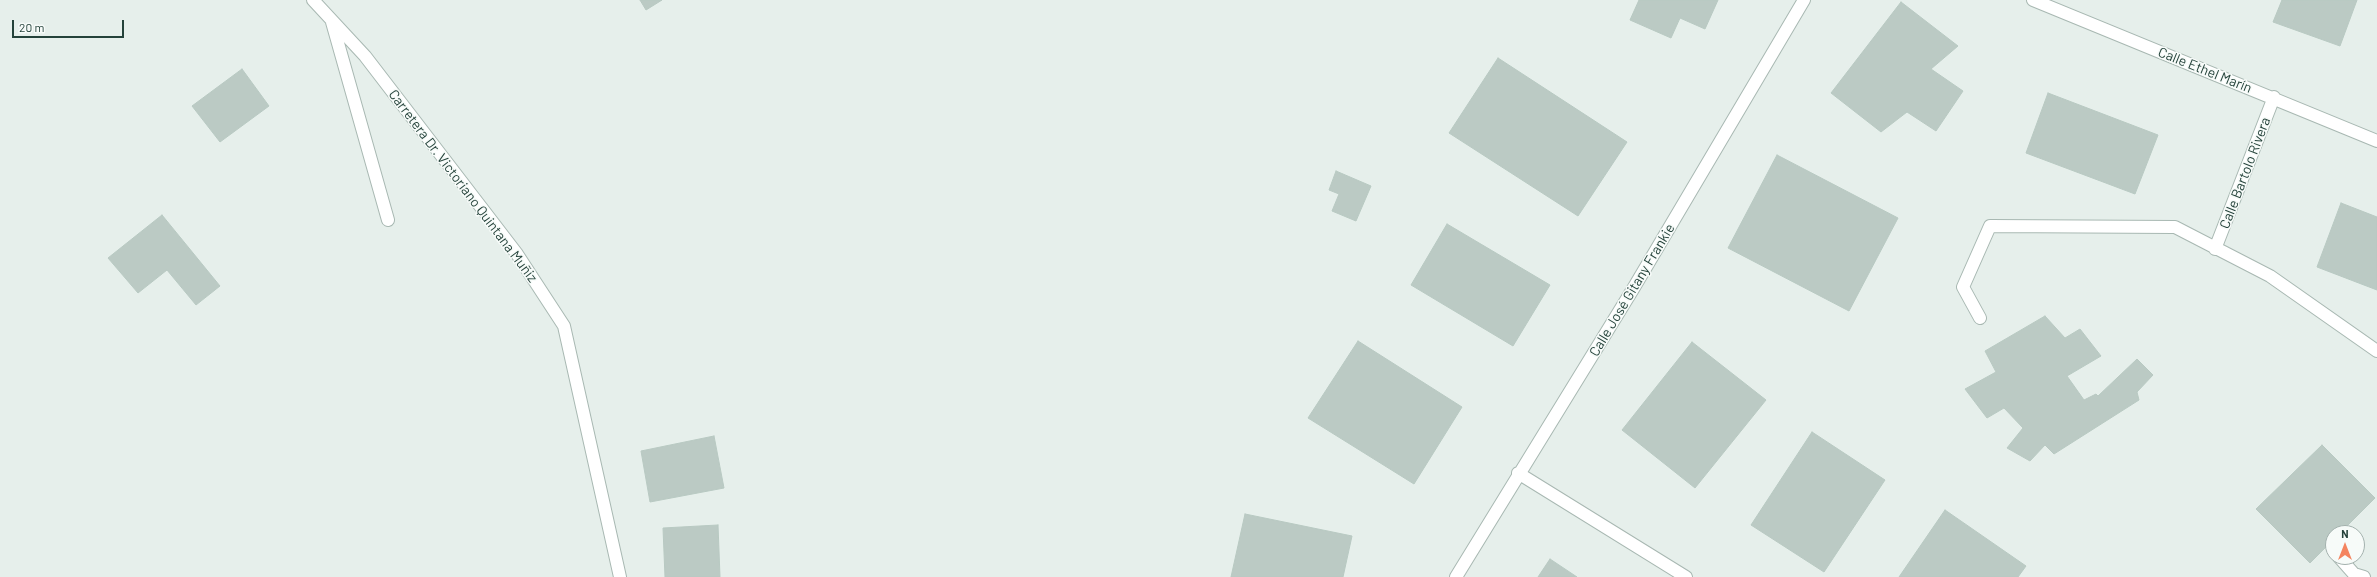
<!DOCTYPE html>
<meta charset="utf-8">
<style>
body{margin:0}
#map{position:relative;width:2377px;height:577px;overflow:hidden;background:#e6efeb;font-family:Barlow,sans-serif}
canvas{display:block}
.north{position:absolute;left:2325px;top:525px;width:40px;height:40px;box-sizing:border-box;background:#f7fbf9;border:1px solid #a3b1ad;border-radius:50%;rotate:0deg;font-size:11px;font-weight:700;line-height:16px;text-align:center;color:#24423a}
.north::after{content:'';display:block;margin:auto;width:14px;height:18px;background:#f4845f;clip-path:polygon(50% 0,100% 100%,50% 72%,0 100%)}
.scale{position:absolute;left:12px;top:20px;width:112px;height:18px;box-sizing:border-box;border:2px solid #24423a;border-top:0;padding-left:5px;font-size:12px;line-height:14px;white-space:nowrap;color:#24423a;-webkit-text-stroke:3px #f7fbf9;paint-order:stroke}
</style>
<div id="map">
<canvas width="2377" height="577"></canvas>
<div class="north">N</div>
<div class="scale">20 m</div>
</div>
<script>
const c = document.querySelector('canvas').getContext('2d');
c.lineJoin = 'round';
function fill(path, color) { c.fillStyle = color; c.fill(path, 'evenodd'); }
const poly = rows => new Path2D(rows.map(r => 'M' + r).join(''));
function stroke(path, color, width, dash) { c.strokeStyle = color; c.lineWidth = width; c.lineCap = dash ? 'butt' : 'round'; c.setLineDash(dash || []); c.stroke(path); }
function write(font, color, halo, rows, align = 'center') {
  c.font = font + ' Barlow,sans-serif'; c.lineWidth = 3; c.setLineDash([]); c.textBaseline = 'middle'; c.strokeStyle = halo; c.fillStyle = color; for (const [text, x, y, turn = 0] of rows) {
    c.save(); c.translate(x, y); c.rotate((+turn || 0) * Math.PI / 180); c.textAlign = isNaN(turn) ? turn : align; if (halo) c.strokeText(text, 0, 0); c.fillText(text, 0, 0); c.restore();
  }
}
const building = poly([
 [640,0,662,0,646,10,640,0],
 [1639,0,1718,0,1705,29,1680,18,1671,38,1630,20,1639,0],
 [2282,0,2357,0,2340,46,2273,22,2282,0],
 [1901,2,1958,46,1931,69,1963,91,1936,131,1907,112,1881,132,1831,93,1901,2],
 [1498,58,1627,142,1578,216,1449,133,1498,58],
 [242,69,269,106,220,142,192,106,242,69],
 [2048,93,2158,135,2135,194,2026,153,2048,93],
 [1777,155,1898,218,1849,311,1728,248,1777,155],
 [1336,171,1371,186,1356,221,1332,211,1339,194,1329,190,1336,171],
 [2341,203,2377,217,2377,290,2317,267,2341,203],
 [162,215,220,286,196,305,167,270,138,293,108,258,162,215],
 [1447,224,1550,285,1513,346,1411,285,1447,224],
 [2045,316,2065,338,2080,329,2101,356,2067,376,2084,400,2096,394,2098,396,2137,359,2153,375,2137,392,2139,400,2054,454,2045,445,2030,461,2007,448,2023,428,2004,408,1987,418,1965,389,1996,372,1985,351,2045,316],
 [1358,341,1462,407,1414,484,1308,418,1358,341],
 [1692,342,1766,400,1695,488,1622,430,1692,342],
 [1812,432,1885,480,1824,572,1751,525,1812,432],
 [714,436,724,488,650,502,641,451,714,436],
 [2322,445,2375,498,2340,533,2333,533,2333,540,2310,563,2256,509,2322,445],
 [1945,510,2026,566,2018,577,1899,577,1945,510],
 [1245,514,1352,536,1343,577,1231,577,1245,514],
 [718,525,720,577,665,577,663,528,718,525],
 [1550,559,1577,577,1538,577,1550,559]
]);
const minor = poly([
 [313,0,365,56,517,254,564,326,620,577],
 [2033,0,2377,141],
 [332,22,388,220],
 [2215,249,2274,97],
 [1980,318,1963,287,1990,226,2175,227,2270,276,2377,351],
 [1518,473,1686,577],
 [2339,557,2354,574,2364,577],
 [1456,577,1633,289,1804,0]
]);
const streetNames = [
 ["Calle Ethel Marín",2205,70,22],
 ["Calle Bartolo Rivera",2245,173,-69],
 ["Carretera Dr. Victoriano Quintana Muñiz",463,186,53],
 ["Calle José Gitany Frankie",1632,290,-59]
];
fill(building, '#bbcac4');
stroke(building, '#b8c9c2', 1);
stroke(minor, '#a8b8b2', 14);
stroke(minor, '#fff', 12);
write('14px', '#24423a', '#f7fbf9', streetNames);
</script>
